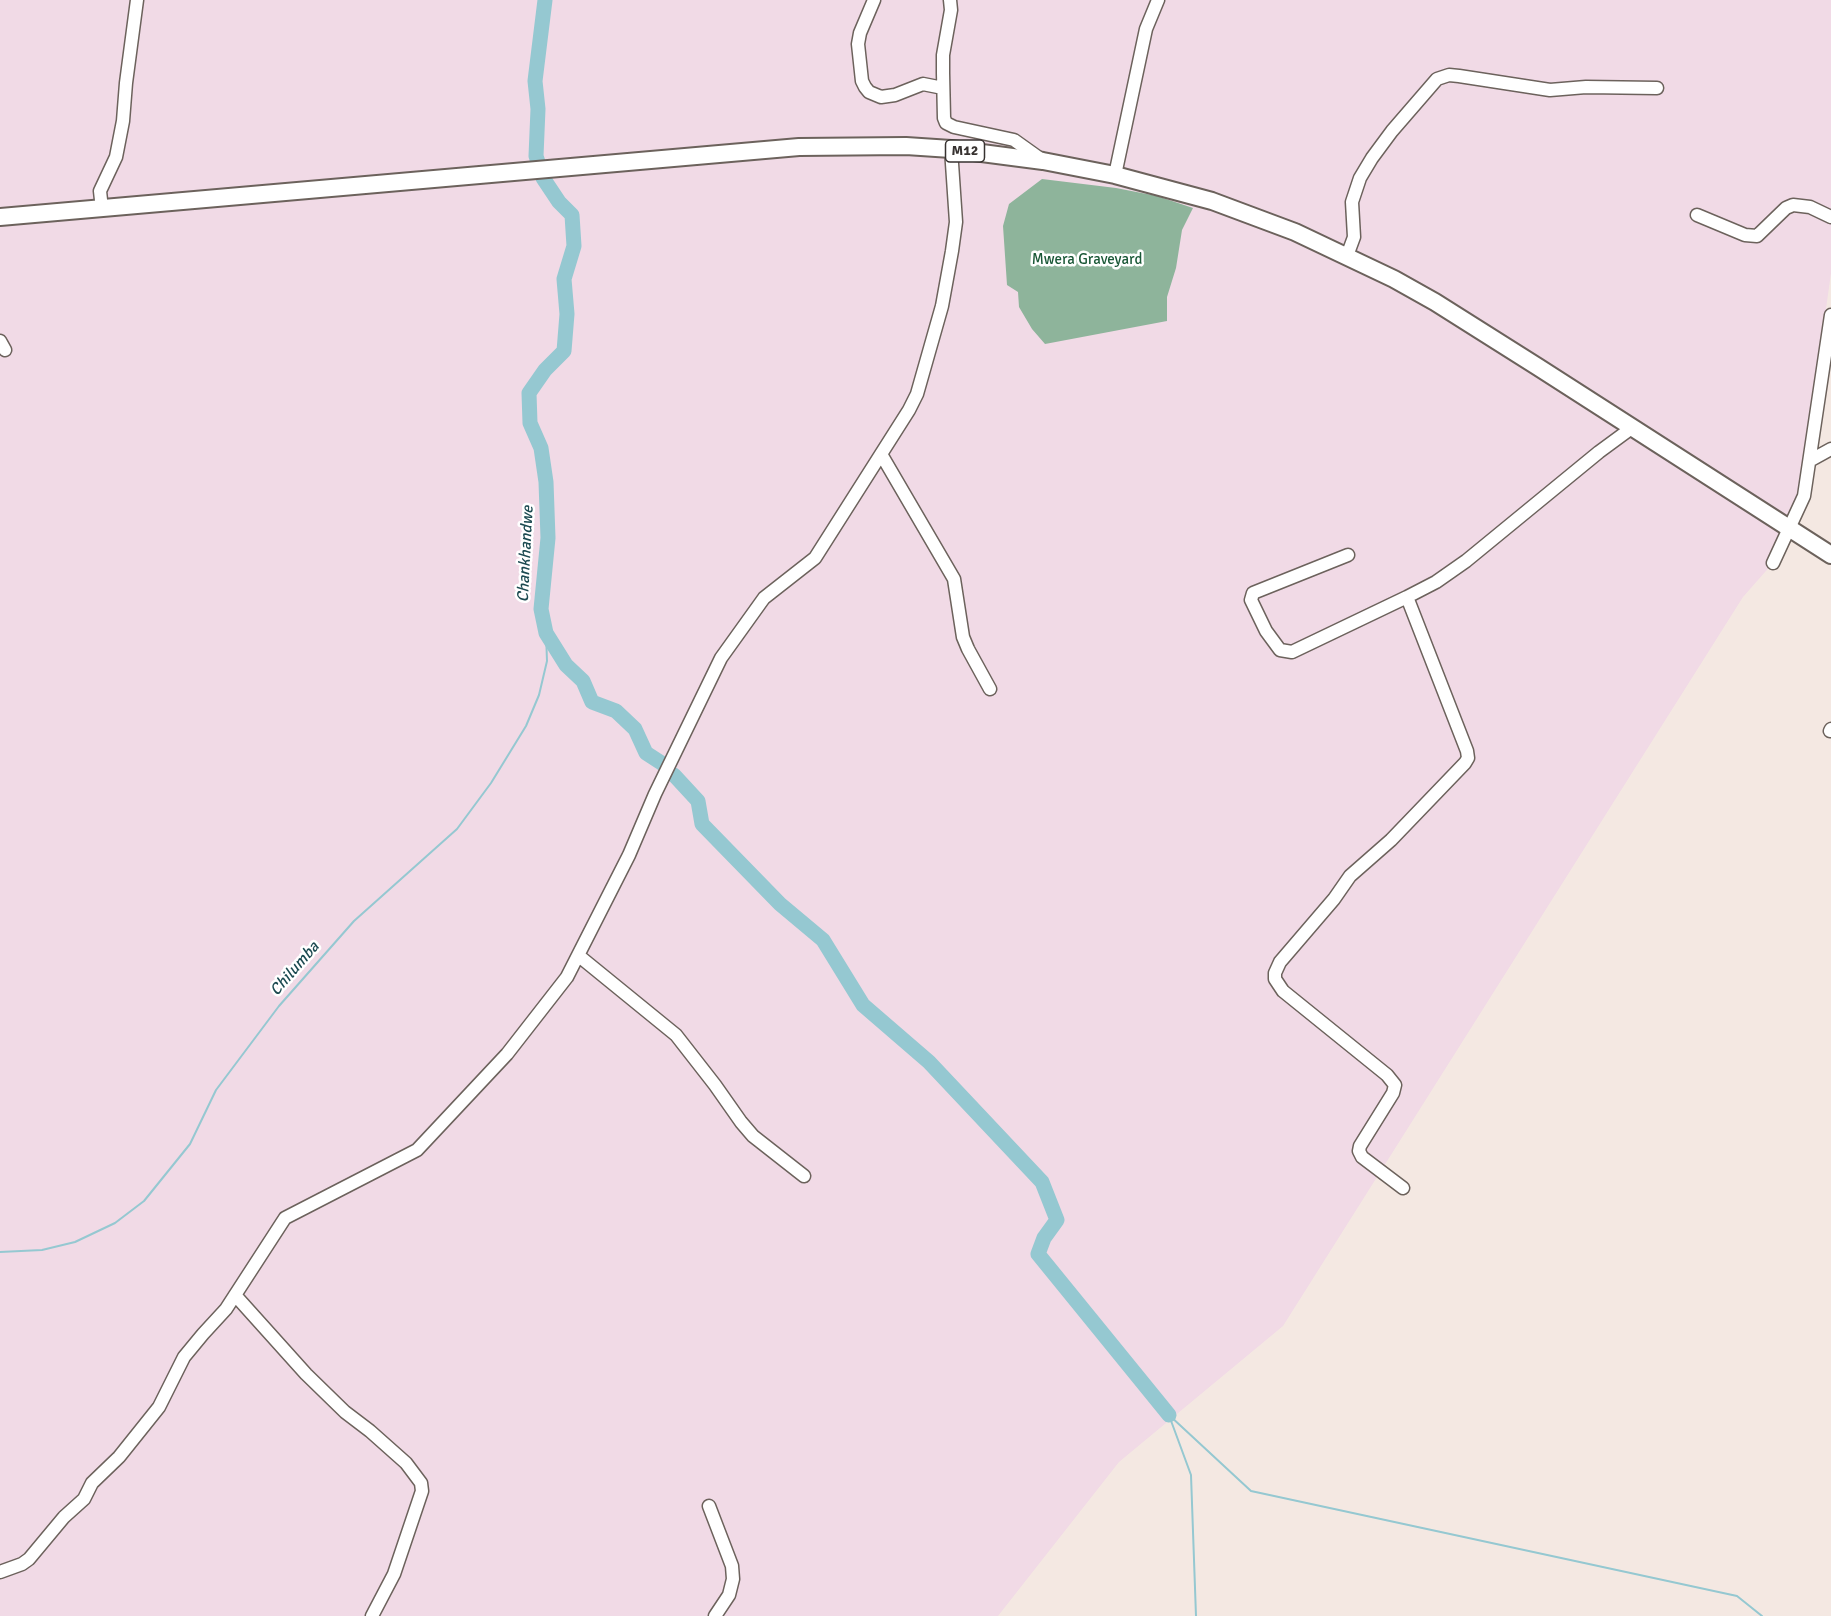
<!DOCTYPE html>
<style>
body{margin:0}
canvas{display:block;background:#f4e8e2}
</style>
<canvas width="1831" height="1616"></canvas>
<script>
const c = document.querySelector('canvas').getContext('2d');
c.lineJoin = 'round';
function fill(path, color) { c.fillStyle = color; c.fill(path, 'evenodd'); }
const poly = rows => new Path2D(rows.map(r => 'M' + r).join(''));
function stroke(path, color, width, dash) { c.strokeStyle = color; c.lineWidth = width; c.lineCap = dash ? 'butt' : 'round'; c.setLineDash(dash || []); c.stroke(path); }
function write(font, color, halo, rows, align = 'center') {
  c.font = font + ' Signika,sans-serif'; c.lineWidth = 5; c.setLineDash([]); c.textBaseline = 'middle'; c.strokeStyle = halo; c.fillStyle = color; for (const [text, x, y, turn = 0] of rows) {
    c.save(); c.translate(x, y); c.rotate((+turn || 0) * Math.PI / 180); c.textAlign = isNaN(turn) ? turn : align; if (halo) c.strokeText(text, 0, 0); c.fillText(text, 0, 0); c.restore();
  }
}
const industrial = poly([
 [0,0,1831,0,1831,273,1798,510,1767,559,1773,563,1743,597,1283,1326,1119,1462,998,1616,0,1616]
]);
const forest = poly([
 [1042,179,1116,188,1157,196,1193,208,1182,230,1176,268,1167,297,1167,321,1045,344,1032,329,1019,307,1018,292,1007,285,1003,226,1009,204]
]);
const stream = poly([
 [0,1252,42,1250,75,1242,115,1223,144,1201,190,1144,216,1090,279,1006,354,921,457,829,491,783,526,726,539,695,547,661,546,633],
 [1169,1415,1251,1491,1737,1596,1762,1616],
 [1170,1418,1191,1475,1196,1616]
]);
const river = poly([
 [538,162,536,156,538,109,535,81,545,0],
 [543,178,559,202,572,215,574,246,564,279,567,314,564,351,545,370,529,393,530,423,541,448,546,482,548,538,541,609,546,633,566,665,583,681,592,702,616,711,635,729,646,753,663,764],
 [674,775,698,801,702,824,780,904,823,940,863,1005,929,1062,1042,1182,1057,1220,1044,1238,1038,1254,1169,1415]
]);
const minor = poly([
 [874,0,860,33,858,44,862,81,865,87,869,92,881,97,895,95,923,84,943,88],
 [950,0,951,10,943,55,943,73,944,118,946,123,954,127,1014,140,1042,160],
 [1115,175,1146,29,1158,0],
 [102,209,100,191,116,157,123,121,126,83,137,0],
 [1697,215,1745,235,1757,236,1786,208,1793,205,1810,207,1831,217],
 [1347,256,1354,237,1352,202,1360,178,1372,158,1392,131,1437,79,1449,75,1459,76,1550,90,1586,87,1657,88],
 [0,341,5,350],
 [881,454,954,579,963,637,968,649,990,689],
 [1811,460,1831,449],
 [1348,555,1253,593,1251,600,1266,631,1280,650,1292,652,1407,597,1436,582,1466,561,1599,452,1633,427],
 [1773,563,1804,496,1831,315],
 [1830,731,1831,729],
 [579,956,676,1035,715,1085,741,1122,753,1136,804,1176],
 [1403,1188,1362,1157,1359,1151,1360,1146,1393,1093,1395,1085,1387,1075,1283,991,1275,979,1275,973,1280,962,1334,899,1350,876,1391,840,1465,763,1468,758,1467,751,1407,597],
 [235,1295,306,1374,345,1412,370,1431,406,1463,421,1483,422,1491,394,1574,372,1616],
 [709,1506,732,1566,733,1579,729,1595,715,1616],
 [0,1572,22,1564,29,1559,64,1517,84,1499,92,1483,119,1457,159,1407,184,1357,203,1334,226,1309,285,1218,417,1150,507,1054,567,977,629,855,655,794,721,658,764,598,815,558,909,410,917,394,942,306,952,251,956,222,951,149]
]);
const highway = poly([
 [0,217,799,147,906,146,951,149,1043,161,1115,175,1212,201,1295,232,1394,279,1435,302,1538,367,1831,555]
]);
const shields = [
 [965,151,39]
];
const shieldNames = [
 ["M12",965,151]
];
const parkNames = [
 ["Mwera Graveyard",1087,260]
];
const waterNames = [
 ["Chankhandwe",526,554,-87],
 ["Chilumba",295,969,-49]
];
fill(industrial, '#f1dae6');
fill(forest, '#8eb49b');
stroke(stream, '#95c8d1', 2);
stroke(river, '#95c8d1', 15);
stroke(minor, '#6c625c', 15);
stroke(highway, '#6c625c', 20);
stroke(minor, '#fff', 12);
stroke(highway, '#fff', 16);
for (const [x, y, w] of shields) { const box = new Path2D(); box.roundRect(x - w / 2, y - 11, w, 22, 4.5); c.fillStyle = '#fff'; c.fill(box); stroke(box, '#373230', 1.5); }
write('bold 14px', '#373230', null, shieldNames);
write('15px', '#1a5837', '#fff', parkNames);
write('italic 16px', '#1c4a51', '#fff', waterNames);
</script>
